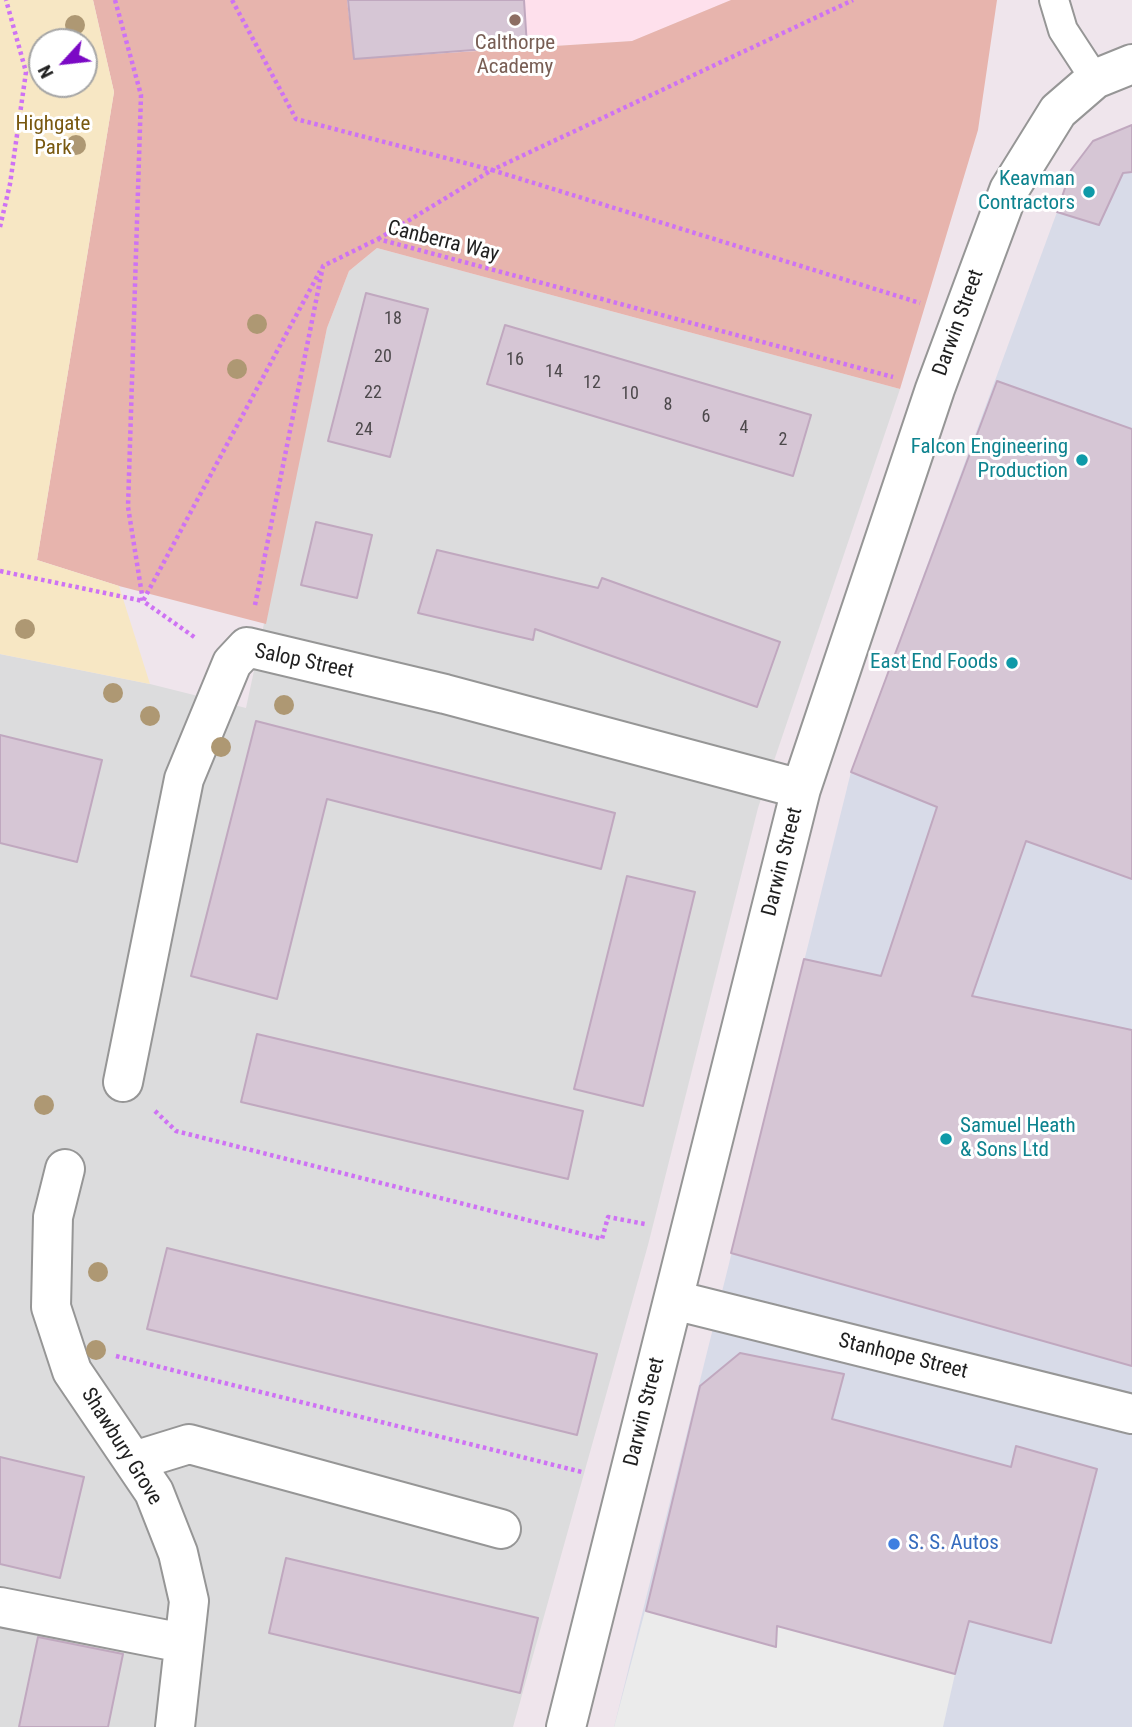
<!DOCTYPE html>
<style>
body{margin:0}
#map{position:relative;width:1132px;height:1727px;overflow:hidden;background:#efe5ec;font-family:"Roboto Condensed",sans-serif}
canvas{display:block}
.north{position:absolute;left:28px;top:28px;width:70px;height:70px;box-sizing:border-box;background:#fff;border:2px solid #a5a5a5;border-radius:50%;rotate:243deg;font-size:19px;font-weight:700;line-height:28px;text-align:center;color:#1f1f1f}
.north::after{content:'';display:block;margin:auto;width:24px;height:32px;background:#7b09c5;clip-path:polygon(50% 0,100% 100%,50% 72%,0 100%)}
</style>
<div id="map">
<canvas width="1132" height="1727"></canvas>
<div class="north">N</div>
</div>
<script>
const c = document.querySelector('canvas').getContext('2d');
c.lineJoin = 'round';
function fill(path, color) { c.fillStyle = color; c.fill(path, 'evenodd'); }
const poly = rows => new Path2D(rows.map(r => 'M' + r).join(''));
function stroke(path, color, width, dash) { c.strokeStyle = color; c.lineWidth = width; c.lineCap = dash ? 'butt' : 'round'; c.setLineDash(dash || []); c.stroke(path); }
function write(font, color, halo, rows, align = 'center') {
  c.font = font + ' "Roboto Condensed",sans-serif'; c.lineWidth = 6; c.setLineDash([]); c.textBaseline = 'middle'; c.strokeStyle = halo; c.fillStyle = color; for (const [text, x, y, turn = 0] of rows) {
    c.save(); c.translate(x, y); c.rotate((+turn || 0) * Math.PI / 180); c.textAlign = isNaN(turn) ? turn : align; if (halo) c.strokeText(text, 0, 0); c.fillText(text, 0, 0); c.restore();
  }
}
const residential = poly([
 [377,248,900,389,758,808,648,1245,513,1727,0,1727,0,654,150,684,246,708,327,328,349,271]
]);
const industrial = poly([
 [1132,125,1132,1727,614,1727,851,772,1057,212,1093,141]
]);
const education = poly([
 [347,0,731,0,632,41,354,59]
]);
const grass = poly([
 [93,0,347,0,354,59,632,41,731,0,997,0,978,130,900,389,377,248,349,271,327,328,266,624,119,586,37,560,114,92]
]);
const park = poly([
 [0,0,93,0,114,92,37,560,119,586,150,684,0,654],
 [42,42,84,42,84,84,42,84]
]);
const parking = poly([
 [645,1611,775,1646,777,1626,955,1674,943,1727,614,1727]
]);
const building = poly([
 [348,0,524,0,527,46,354,59,348,0],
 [1132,125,1132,172,1123,173,1099,225,1057,212,1071,170,1093,141,1132,125],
 [366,293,428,309,390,457,328,441,366,293],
 [505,325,811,415,793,476,487,384,505,325],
 [997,381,1132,429,1132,879,1026,841,972,996,1132,1030,1132,1366,731,1253,804,959,881,976,937,807,851,772,997,381],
 [316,522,372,535,357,598,301,585,316,522],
 [437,550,598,588,602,578,780,642,757,707,535,629,533,640,418,613,437,550],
 [256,721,615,813,601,869,327,799,277,999,191,976,256,721],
 [0,735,102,760,77,862,0,843,0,735],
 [627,876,695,892,643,1106,574,1089,627,876],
 [257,1034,583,1111,568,1179,241,1102,257,1034],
 [167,1248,597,1354,577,1435,147,1329,167,1248],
 [740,1353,844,1374,832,1419,1011,1467,1016,1446,1097,1469,1051,1643,969,1621,955,1674,777,1626,776,1647,646,1611,700,1386,740,1353],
 [0,1457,84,1477,60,1578,0,1564,0,1457],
 [286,1558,538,1618,520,1693,269,1633,286,1558],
 [38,1637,123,1654,108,1727,19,1727,38,1637]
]);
const path = poly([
 [115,0,141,95,128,507,143,601,197,639],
 [232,0,296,119,492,170,853,0],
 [0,227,10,184,26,72,6,0],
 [378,239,492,170,920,303],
 [0,571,143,601,320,271],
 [255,605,323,266,378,239,893,377],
 [155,1111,176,1131,602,1239,608,1217,645,1224],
 [116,1356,582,1472]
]);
const service = poly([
 [1054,0,1063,30,1095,79]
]);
const minor = poly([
 [123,1082,184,779,232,663,247,647,445,694,801,789],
 [65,1169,53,1217,51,1307,72,1371,154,1492,178,1553,189,1601,175,1727],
 [674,1300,1132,1414],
 [134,1461,189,1444,501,1529],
 [0,1607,183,1643],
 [566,1727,801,789,935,389,1009,190,1058,111,1095,79,1132,64]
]);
const trees = [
 [75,25],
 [76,145],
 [257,324],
 [237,369],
 [25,629],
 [113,693],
 [284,705],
 [150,716],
 [221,747],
 [44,1105],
 [98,1272],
 [96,1350]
];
const markers = [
 [515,20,7,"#8d6e63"],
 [1089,192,7,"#0f9aa8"],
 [1082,460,7,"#0f9aa8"],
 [1012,663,7,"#0f9aa8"],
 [946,1139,7,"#0f9aa8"],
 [894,1544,7,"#3f7fe0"]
];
const numberNames = [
 ["18",393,319],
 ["20",383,357],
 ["16",515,360],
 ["14",554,372],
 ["12",592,383],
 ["22",373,393],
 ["10",630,394],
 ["8",668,405],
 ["6",706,417],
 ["4",744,428],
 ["24",364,430],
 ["2",783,440]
];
const educationNames = [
 ["Calthorpe",515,44],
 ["Academy",515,68]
];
const parkNames = [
 ["Highgate",53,125],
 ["Park",53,149]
];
const cultureNames = [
 ["Keavman",1075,180],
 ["Contractors",1075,204],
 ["Falcon Engineering",1068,448],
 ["Production",1068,472],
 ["East End Foods",998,663],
 ["Samuel Heath",960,1127,"left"],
 ["& Sons Ltd",960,1151,"left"]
];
const streetNames = [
 ["Canberra Way",443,242,14],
 ["Darwin Street",959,323,-70],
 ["Salop Street",304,662,12],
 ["Darwin Street",783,862,-76],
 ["Stanhope Street",903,1357,14],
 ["Darwin Street",645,1412,-76],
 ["Shawbury Grove",121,1447,58]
];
const shopNames = [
 ["S. S. Autos",908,1544]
];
fill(residential, '#dcdcdd');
fill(industrial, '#d8dbe8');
fill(education, '#fee0ec');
fill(grass, '#e7b4ad');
fill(park, '#f7e7c4');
fill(parking, '#ebebeb');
fill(building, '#d6c6d5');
stroke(building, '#c0a8bf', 2);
stroke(service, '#969696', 32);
stroke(minor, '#969696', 42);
stroke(path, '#ce72f4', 4.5, [3.5, 3.5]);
stroke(service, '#fff', 28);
stroke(minor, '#fff', 38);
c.fillStyle = '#ae9873';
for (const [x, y] of trees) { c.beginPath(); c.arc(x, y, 10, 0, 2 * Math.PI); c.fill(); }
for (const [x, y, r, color] of markers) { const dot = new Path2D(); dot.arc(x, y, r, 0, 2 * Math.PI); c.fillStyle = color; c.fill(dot); stroke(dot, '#fff', 2.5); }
write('18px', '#4d494c', null, numberNames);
write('21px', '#785e54', '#fff', educationNames);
write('21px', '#795910', '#fff', parkNames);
write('21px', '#0d838f', '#fff', cultureNames, 'right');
write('21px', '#1f1f1f', '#fff', streetNames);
write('21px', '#366cbe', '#fff', shopNames, 'left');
</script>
